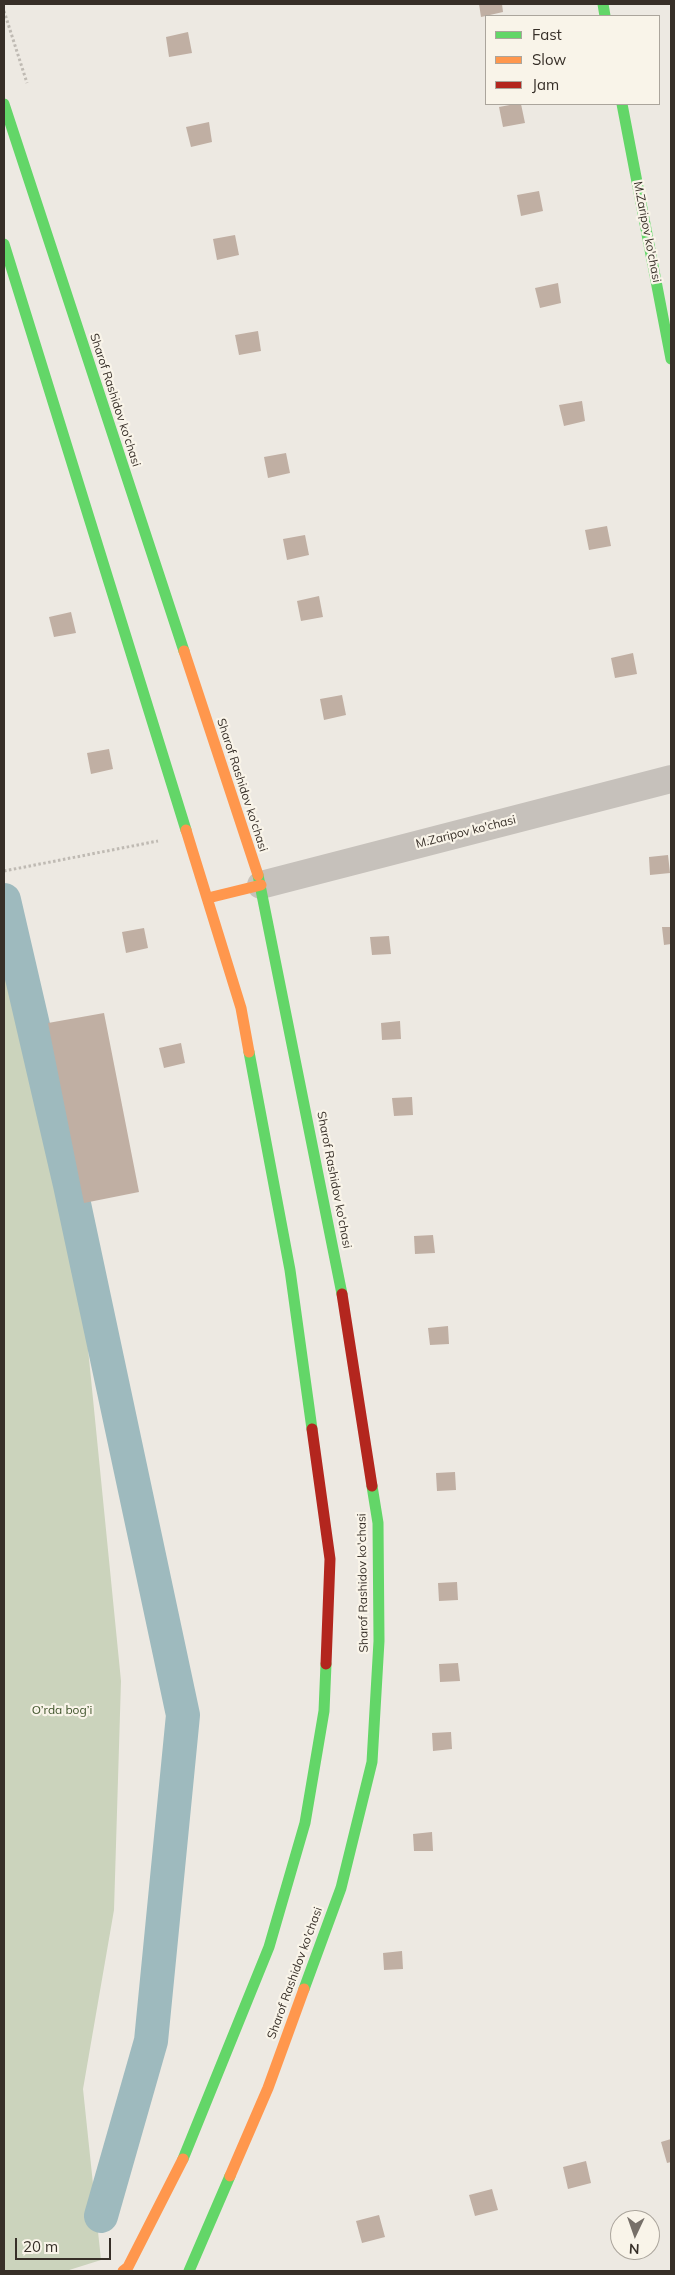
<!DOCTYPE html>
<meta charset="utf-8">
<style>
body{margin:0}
#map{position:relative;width:675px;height:2275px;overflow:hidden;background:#ede9e2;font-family:Mulish,sans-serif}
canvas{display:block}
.frame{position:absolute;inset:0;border:5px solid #372f28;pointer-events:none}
.legend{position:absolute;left:485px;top:15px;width:175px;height:90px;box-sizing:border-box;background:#f9f4e9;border:1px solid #aba59c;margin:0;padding:6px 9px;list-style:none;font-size:15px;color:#372f28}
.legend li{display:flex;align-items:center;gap:10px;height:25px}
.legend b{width:25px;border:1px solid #aba59c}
.north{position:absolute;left:610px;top:2210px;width:50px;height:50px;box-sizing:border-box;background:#f9f4e9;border:1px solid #aba59c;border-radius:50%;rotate:183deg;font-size:14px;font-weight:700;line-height:20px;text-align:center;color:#372f28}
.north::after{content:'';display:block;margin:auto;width:18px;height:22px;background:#777069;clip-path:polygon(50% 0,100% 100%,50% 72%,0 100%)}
.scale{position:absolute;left:15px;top:2238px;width:96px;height:22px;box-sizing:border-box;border:2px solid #372f28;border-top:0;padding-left:6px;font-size:15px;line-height:18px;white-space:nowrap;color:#372f28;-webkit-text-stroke:4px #f9f4e9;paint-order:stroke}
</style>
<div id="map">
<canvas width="675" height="2275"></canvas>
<div class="frame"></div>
<ul class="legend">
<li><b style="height:6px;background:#63d668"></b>Fast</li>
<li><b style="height:6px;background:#ff974d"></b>Slow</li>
<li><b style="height:6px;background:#b3261e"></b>Jam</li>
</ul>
<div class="north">N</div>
<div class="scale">20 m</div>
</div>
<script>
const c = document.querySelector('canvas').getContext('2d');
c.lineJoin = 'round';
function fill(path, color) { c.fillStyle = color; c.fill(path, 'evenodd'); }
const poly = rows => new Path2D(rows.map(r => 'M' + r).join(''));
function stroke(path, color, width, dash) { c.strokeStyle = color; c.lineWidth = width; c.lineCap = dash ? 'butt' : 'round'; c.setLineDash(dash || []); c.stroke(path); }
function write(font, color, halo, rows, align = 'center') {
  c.font = font + ' Mulish,sans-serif'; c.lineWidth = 4.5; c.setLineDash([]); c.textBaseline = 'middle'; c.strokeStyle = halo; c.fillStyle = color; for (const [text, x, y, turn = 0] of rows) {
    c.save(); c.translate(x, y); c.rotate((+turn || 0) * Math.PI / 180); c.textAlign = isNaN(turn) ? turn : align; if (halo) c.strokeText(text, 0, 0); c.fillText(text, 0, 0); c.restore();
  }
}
const green = poly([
 [4,936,24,1014,79,1258,121,1681,114,1910,83,2089,101,2260,66,2271,4,2271]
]);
const canal = poly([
 [4,900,70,1185,183,1715,151,2041,101,2216]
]);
const building = poly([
 [479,4,502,4,503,12,481,17],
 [188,32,192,53,169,57,166,37],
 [515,104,521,104,525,123,503,127,499,107],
 [209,122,212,142,191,147,186,127],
 [539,191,543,211,521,216,517,195],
 [235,235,239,255,217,260,213,239],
 [558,283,561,303,540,308,535,288],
 [258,331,261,351,239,355,235,335],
 [582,401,585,421,564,426,559,405],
 [286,453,290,473,268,478,264,457],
 [607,526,611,546,589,550,585,530],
 [305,535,309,555,287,560,283,539],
 [319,596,323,617,301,621,297,601],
 [71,612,76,633,54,637,49,617],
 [633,653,637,674,615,678,611,658],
 [342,695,346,715,324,720,320,699],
 [109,749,113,769,91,774,87,753],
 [668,855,670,873,650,875,649,857],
 [662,927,671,927,671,944,664,945],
 [144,928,148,948,126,953,122,932],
 [389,936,391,954,372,955,370,937],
 [104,1013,139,1192,84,1203,48,1023],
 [400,1021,401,1039,382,1040,381,1023],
 [181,1043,185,1063,164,1068,159,1048],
 [412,1097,413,1115,394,1116,392,1098],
 [433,1235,435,1253,415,1254,414,1236],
 [448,1326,449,1344,430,1345,428,1328],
 [455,1472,456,1490,437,1491,436,1473],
 [457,1582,458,1600,439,1601,438,1583],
 [458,1663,460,1681,440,1682,439,1664],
 [451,1732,452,1749,433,1751,432,1733],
 [432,1832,433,1851,414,1851,413,1834],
 [402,1951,403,1969,384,1970,383,1953],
 [671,2139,671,2162,667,2163,661,2142],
 [586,2161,591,2183,568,2189,563,2167],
 [492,2189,498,2210,475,2216,469,2195],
 [379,2215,385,2237,362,2243,356,2221]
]);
const path = poly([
 [4,11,27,83],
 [4,871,158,841]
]);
const street = poly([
 [261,885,671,779]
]);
const fast = poly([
 [603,4,605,16],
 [4,104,184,651],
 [622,104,671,359],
 [4,244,186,830],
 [258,875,342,1294],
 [249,1052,290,1270,312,1429],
 [304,1989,341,1888,372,1762,379,1641,378,1523,372,1486],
 [183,2159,269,1947,305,1823,324,1711,326,1664],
 [189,2271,230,2176]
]);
const slow = poly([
 [184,651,258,875],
 [186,830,241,1008,249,1052],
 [208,898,261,885],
 [230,2176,268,2088,304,1989],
 [123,2271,128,2267,183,2159]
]);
const jam = poly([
 [342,1294,372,1486],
 [312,1429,330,1559,326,1664]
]);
const streetNames = [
 ["M.Zaripov ko'chasi",647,232,79],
 ["Sharof Rashidov ko'chasi",115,400,72],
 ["Sharof Rashidov ko'chasi",242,785,72],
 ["M.Zaripov ko'chasi",466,832,-14],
 ["Sharof Rashidov ko'chasi",334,1180,79],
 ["Sharof Rashidov ko'chasi",363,1583,-91],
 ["Sharof Rashidov ko'chasi",295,1973,-70]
];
const parkNames = [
 ["O’rda bog’i",62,1710]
];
fill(green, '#cbd3bc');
stroke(canal, '#9ebabe', 34);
fill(building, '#c0afa3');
stroke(path, '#bfbab3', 3, [2.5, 2.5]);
stroke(street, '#c6c1bb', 28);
stroke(fast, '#63d668', 11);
stroke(slow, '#ff974d', 11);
stroke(jam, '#b3261e', 11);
write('12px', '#372f28', '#f9f4e9', streetNames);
write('12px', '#41552d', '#f9f4e9', parkNames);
</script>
